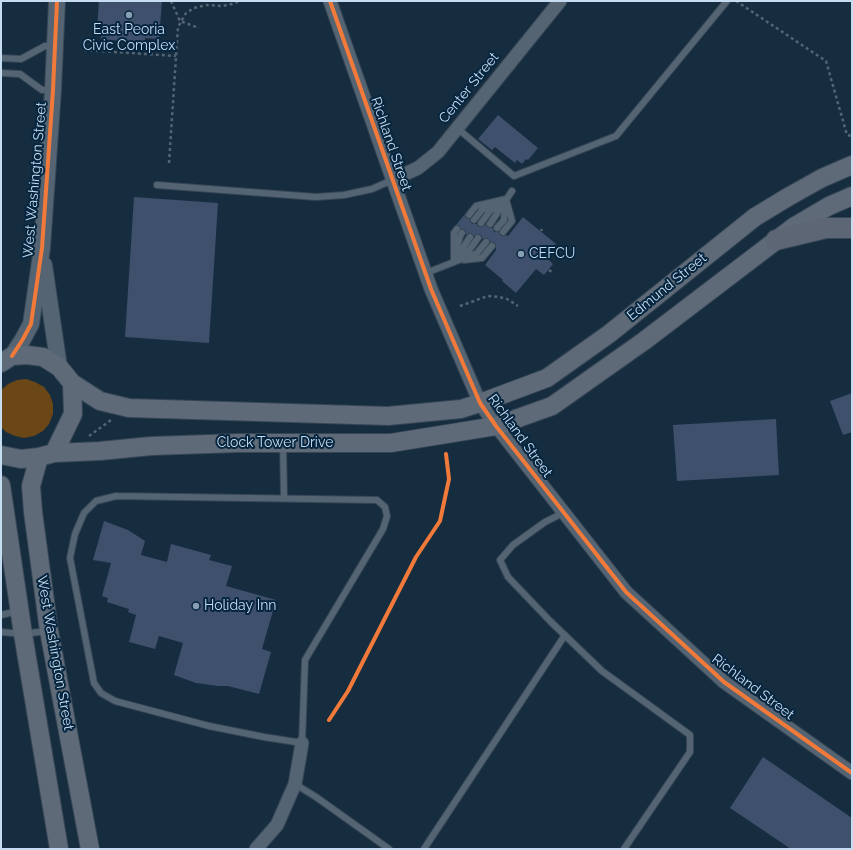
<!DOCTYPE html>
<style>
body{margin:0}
#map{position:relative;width:853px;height:850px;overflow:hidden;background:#162d40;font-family:Raleway,sans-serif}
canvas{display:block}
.frame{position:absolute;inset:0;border:2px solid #c6dcf1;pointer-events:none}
</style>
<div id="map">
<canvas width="853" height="850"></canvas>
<div class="frame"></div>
</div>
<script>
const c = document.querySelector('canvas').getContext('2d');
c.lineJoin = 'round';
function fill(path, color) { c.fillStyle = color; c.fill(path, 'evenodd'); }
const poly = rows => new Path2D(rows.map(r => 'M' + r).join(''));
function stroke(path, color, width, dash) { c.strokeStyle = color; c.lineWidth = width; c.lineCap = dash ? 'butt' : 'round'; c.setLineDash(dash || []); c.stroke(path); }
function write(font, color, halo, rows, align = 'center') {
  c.font = font + ' Raleway,sans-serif'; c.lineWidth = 4; c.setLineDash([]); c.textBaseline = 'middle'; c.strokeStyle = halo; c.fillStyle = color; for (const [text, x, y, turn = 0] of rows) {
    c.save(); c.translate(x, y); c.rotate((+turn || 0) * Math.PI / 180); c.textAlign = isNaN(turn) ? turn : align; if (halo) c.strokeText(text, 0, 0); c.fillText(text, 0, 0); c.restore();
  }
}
const green = poly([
 [26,379,35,382,44,387,50,395,53,404,53,414,49,424,43,431,34,436,24,438,15,436,6,432,1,427,1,390,8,384,17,380]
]);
const building = poly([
 [99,1,162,1,159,39,145,38,145,43,101,39,102,30,97,29],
 [498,115,538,148,528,160,526,159,522,164,517,160,515,163,495,147,492,150,478,139],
 [134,197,218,203,209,343,125,337],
 [465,214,465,217,470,219,472,224,477,224,478,226,481,227,486,224,487,227,493,228,494,232,499,232,500,235,503,236,506,235,508,236,523,217,556,244,546,257,553,264,544,275,536,269,516,293,502,281,503,280,485,265,496,250,495,243,490,242,487,238,482,239,482,236,479,234,474,236,470,233,466,235,465,230,461,229,459,225,456,225],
 [852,393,852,432,843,435,830,401],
 [776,419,779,475,677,481,673,425],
 [104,521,128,530,145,541,141,555,167,562,171,544,211,555,209,560,232,566,226,586,276,600,262,649,271,652,259,694,228,686,218,686,196,683,174,675,183,643,159,636,155,649,129,642,136,615,128,612,129,609,107,602,108,598,102,596,111,563,93,560],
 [763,757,852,818,852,849,791,849,730,808]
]);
const path = poly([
 [171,1,180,21,199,28],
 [736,1,826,61,847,135,852,136],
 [84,50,176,56],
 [169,163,178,27,186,13,194,8,206,5,222,6,232,4,240,1],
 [541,231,542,229],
 [549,270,553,273],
 [460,306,488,296,499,297,507,299,518,306],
 [89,436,111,420]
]);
const service = poly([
 [1,58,21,59,45,46,53,46],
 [1,73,20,74,42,90,53,90],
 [457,128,514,176,616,136,727,1],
 [157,185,316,197,344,195,372,189,392,180],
 [469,215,476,206,506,199],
 [474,220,482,210,493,205],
 [481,223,490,211,497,206],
 [490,224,512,191],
 [497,228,504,220,505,204],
 [503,232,512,221,506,199],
 [456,252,460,236,462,233],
 [457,257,470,237],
 [459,258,470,249,478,238],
 [464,260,482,258,492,246],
 [454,261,454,233,457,229],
 [426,273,477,253,486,242],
 [283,444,284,498],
 [116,496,377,500,385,507,387,516,383,529,305,660,302,743,264,737,209,726,115,701,101,693,94,683,70,558,75,534,84,513,96,501,116,496],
 [563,513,545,522,513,545,500,560,508,577,550,621,602,671,690,735,690,752,624,849],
 [1,615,18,611],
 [1,632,23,634,47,631],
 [295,784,316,797,389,849],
 [424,849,565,635]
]);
const minor = poly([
 [330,1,431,289,480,403,496,426,626,592,724,682,852,773],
 [392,180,418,168,438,152,560,1],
 [256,849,277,825,295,784,302,743]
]);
const tertiary = poly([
 [44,265,59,367],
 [12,356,23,339,31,324,42,248,53,90,57,1]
]);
const secondary = poly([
 [1,363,12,356,27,355,43,357,59,367,72,383,73,414,54,453,39,457,21,459,1,455],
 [72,383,100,401,129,408,388,416,461,409,480,403,547,378,609,334,755,217,788,197,822,178,852,165],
 [54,453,100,451,151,446,238,443,391,443,496,426,552,406,644,341,795,226,829,206,852,196],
 [39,457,31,486,33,512,49,631,90,849],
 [1,485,23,634,59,849]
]);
const primary = poly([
 [776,240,826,228,852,228]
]);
const cycleway = poly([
 [330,1,431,289,480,403,496,426,626,592,724,682,852,773],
 [12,356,23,339,31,324,42,248,53,90,57,1],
 [329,720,348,691,416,557,440,521,449,479,446,454]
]);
const markers = [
 [129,15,4,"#889fb3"],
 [521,254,4,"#889fb3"],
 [196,606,4,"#889fb3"]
];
const poiNames = [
 ["East Peoria",129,30,"center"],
 ["Civic Complex",129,46,"center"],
 ["CEFCU",529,254],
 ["Holiday Inn",204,606]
];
const streetNames = [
 ["Center Street",469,88,-51],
 ["Richland Street",391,144,71],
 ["West Washington Street",35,180,-85],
 ["Edmund Street",667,287,-39],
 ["Richland Street",520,436,54],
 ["Clock Tower Drive",275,443],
 ["West Washington Street",55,653,80],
 ["Richland Street",753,687,37]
];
fill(green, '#6b4616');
fill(building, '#3f506d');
stroke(service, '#364655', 8);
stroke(minor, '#364655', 15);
stroke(tertiary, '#364655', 18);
stroke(secondary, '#364655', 20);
stroke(primary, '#364655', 22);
stroke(path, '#536472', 2.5, [3, 3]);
stroke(service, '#546473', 6);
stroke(minor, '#546473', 13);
stroke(tertiary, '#546473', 16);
stroke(secondary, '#5e6a78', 18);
stroke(primary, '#5c6675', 20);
stroke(cycleway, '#f17a3a', 4);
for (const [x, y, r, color] of markers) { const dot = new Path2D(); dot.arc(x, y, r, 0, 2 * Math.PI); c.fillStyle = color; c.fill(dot); stroke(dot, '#06263f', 1.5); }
write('14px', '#c6dcf1', '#06263f', poiNames, 'left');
write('14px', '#c6dcf1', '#06263f', streetNames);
</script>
